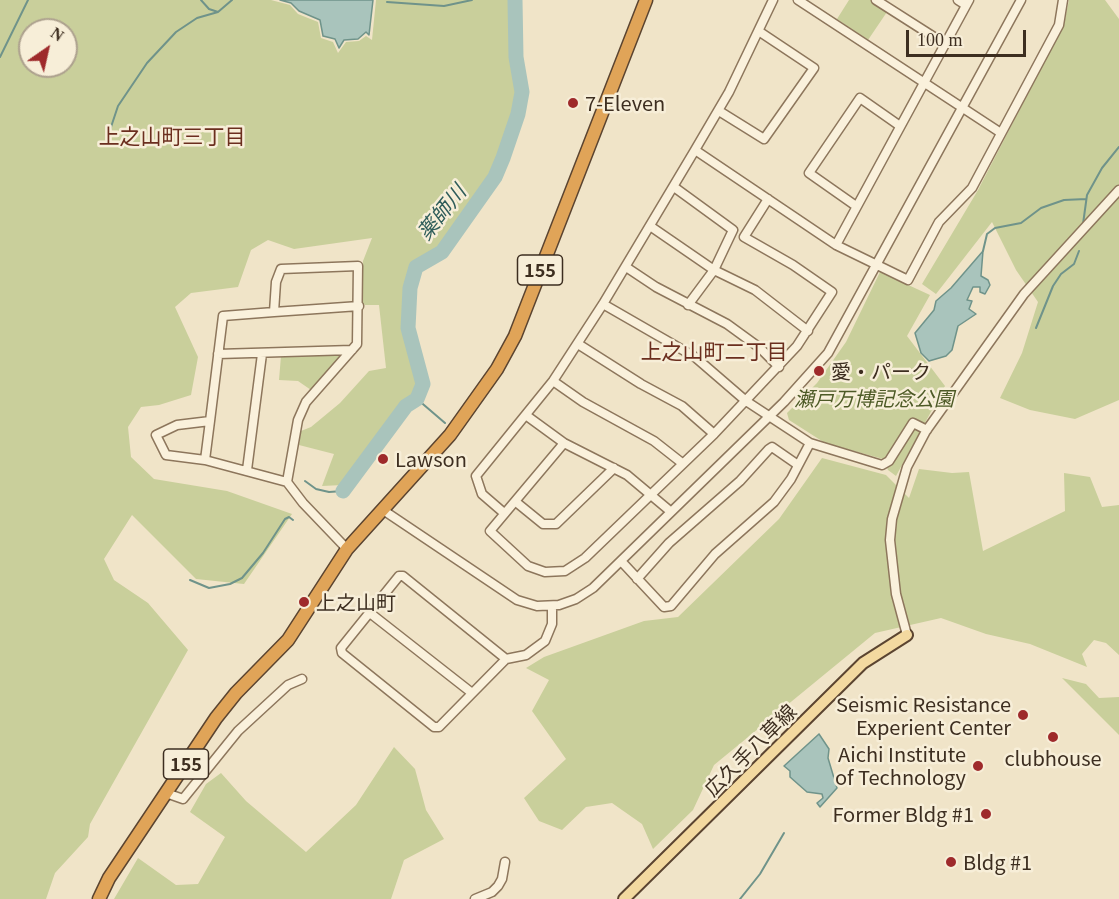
<!DOCTYPE html>
<meta charset="utf-8">
<style>
body{margin:0}
#map{position:relative;width:1119px;height:899px;overflow:hidden;background:#f0e4c8;font-family:Georgia,serif}
canvas{display:block}
.north{position:absolute;left:18px;top:18px;width:60px;height:60px;box-sizing:border-box;background:#f7eed8;border:2px solid #ada18e;border-radius:50%;rotate:34deg;font-size:16px;font-weight:700;line-height:24px;text-align:center;color:#3d2e20}
.north::after{content:'';display:block;margin:auto;width:21px;height:27px;background:#9e2a2b;clip-path:polygon(50% 0,100% 100%,50% 72%,0 100%)}
.scale{position:absolute;left:906px;top:30px;width:120px;height:27px;box-sizing:border-box;border:3px solid #3d2e20;border-top:0;padding-left:8px;font-size:18px;line-height:21px;white-space:nowrap;color:#3d2e20;-webkit-text-stroke:4px #f7eed8;paint-order:stroke}
</style>
<div id="map">
<canvas width="1119" height="899"></canvas>
<div class="north">N</div>
<div class="scale">100 m</div>
</div>
<script>
const c = document.querySelector('canvas').getContext('2d');
c.lineJoin = 'round';
function fill(path, color) { c.fillStyle = color; c.fill(path, 'evenodd'); }
const poly = rows => new Path2D(rows.map(r => 'M' + r).join(''));
function stroke(path, color, width, dash) { c.strokeStyle = color; c.lineWidth = width; c.lineCap = dash ? 'butt' : 'round'; c.setLineDash(dash || []); c.stroke(path); }
function write(font, color, halo, rows, align = 'center') {
  c.font = font + ' Georgia,"Noto Sans JP",serif'; c.lineWidth = 5; c.setLineDash([]); c.textBaseline = 'middle'; c.strokeStyle = halo; c.fillStyle = color; for (const [text, x, y, turn = 0] of rows) {
    c.save(); c.translate(x, y); c.rotate((+turn || 0) * Math.PI / 180); c.textAlign = isNaN(turn) ? turn : align; if (halo) c.strokeText(text, 0, 0); c.fillText(text, 0, 0); c.restore();
  }
}
const green = poly([
 [0,0,271,0,290,5,298,14,318,22,321,38,333,42,338,53,346,42,359,41,366,36,372,40,376,0,511,0,508,20,518,86,515,110,492,173,441,248,414,264,405,289,406,339,419,380,419,405,404,416,390,421,343,485,322,486,334,454,299,445,301,431,311,427,340,403,369,371,386,368,379,305,365,305,361,302,363,261,372,238,294,249,268,240,251,250,238,287,191,293,175,307,198,357,191,395,159,405,141,407,128,427,131,457,154,479,227,491,292,514,244,584,196,579,132,515,104,559,114,580,148,603,188,650,90,824,88,837,55,873,46,899,0,899],
 [30,30,66,30,66,66,30,66],
 [849,0,876,0,889,9,868,40,837,19],
 [1069,0,1105,0,1119,19,1119,400,1075,419,1030,410,1000,398,1022,353,1038,302,1016,270,992,222,936,294,922,284,978,190,1064,24],
 [880,272,930,295,907,336,945,386,896,476,888,470,883,459,825,443,789,420,787,413,817,383,846,342],
 [337,352,340,358,311,390,298,381,279,380,281,356],
 [822,458,886,475,909,498,919,469,952,473,969,472,983,551,1065,511,1064,473,1090,477,1102,507,1119,505,1119,655,1106,643,1094,640,1082,654,1087,667,1030,644,986,634,941,618,875,633,714,765,693,810,653,849,642,824,612,803,586,807,562,830,539,821,524,798,566,759,532,711,549,680,526,668,544,657,644,621,678,617,779,519],
 [1062,678,1086,684,1099,698,1119,697,1119,735],
 [394,747,415,769,426,810,444,839,404,860,391,899,114,899,138,858,176,885,198,884,225,837,190,812,206,784,221,773,246,801,306,852,356,805]
]);
const water = poly([
 [280,0,373,0,369,35,366,32,358,39,344,40,339,48,335,39,323,36,320,20,299,11,291,3,280,0],
 [983,251,981,276,988,280,990,285,985,294,980,292,980,287,973,287,967,300,972,301,969,309,976,314,958,326,952,350,946,356,929,361,921,353,915,333,934,310,936,301,951,288,983,251],
 [819,734,829,749,828,758,837,788,820,807,817,803,823,798,822,794,807,792,790,777,790,771,784,766,819,734]
]);
const stream = poly([
 [201,0,209,9,218,12,232,0],
 [387,2,444,6,472,0],
 [0,57,28,0],
 [105,145,118,106,147,63,176,32,197,18,218,12],
 [1083,224,1087,195,1102,168,1119,147],
 [983,251,987,234,995,228,1021,223,1041,208,1064,200,1086,199],
 [1036,328,1053,286,1061,274,1074,264,1079,251],
 [417,399,445,423],
 [305,481,316,489,329,492,343,491],
 [190,580,209,588,230,584,242,578,263,553,285,519,289,517,293,520],
 [740,899,760,874,784,833]
]);
const river = poly([
 [343,491,406,406,417,399,423,384,408,328,410,288,416,267,442,252,495,177,503,158,518,114,522,92,516,57,515,0]
]);
const minor = poly([
 [773,0,729,92,695,150,836,245,908,280,939,222,972,188,1059,25,1063,0],
 [798,0,1001,133],
 [876,0,945,44],
 [958,0,966,5],
 [719,111,764,139,814,68,760,32],
 [674,187,733,230,714,270,688,305],
 [856,206,809,173,860,98,900,126],
 [650,226,714,270,755,290,808,331],
 [836,245,969,0],
 [626,267,656,287,727,324,760,348,779,367],
 [603,304,695,357,746,401,810,443,882,465,889,461,913,423,927,430],
 [274,312,359,306],
 [578,344,641,384,682,406,714,434],
 [218,354,352,350],
 [553,381,583,402,654,441,682,463],
 [527,416,564,443,627,475,670,511],
 [564,443,490,531,528,566,545,572,565,571,585,558,714,434,797,346,832,292,793,265,744,237,768,199],
 [205,460,210,421],
 [247,470,262,354],
 [287,482,298,420,306,402,357,344,358,266,281,269,276,282,274,312,223,316,210,421,177,425,156,435,166,455,205,460,287,482,303,503,347,549],
 [516,502,543,524,556,524,614,468],
 [383,510,517,600,537,606,559,605,576,599,593,588,784,402,828,353,1021,0],
 [504,513,482,494,476,476,553,381,603,304,695,150],
 [621,561,664,607,671,606,715,554,774,502,791,479,810,443],
 [637,579,669,543,740,481,769,449,772,447,798,465],
 [370,613,472,693],
 [907,635,896,594,890,540,892,519,907,467,926,431,1024,294,1119,190],
 [506,659,403,576,399,576,341,648,342,653,434,727,439,727,506,659,526,655,545,641,552,624,552,606],
 [166,793,183,799,238,731,288,685,302,679],
 [475,899,492,892,498,886,502,879,505,862]
]);
const major = poly([
 [624,899,863,663,907,635]
]);
const highway = poly([
 [99,899,109,878,216,718,236,693,288,640,347,549,450,435,497,369,515,336,646,0]
]);
const markers = [
 [573,103,6,"#9e2a2b"],
 [819,371,6,"#9e2a2b"],
 [383,459,6,"#9e2a2b"],
 [304,602,6,"#9e2a2b"],
 [1023,715,6,"#9e2a2b"],
 [1053,737,6,"#9e2a2b"],
 [978,766,6,"#9e2a2b"],
 [986,814,6,"#9e2a2b"],
 [951,862,6,"#9e2a2b"]
];
const shields = [
 [540,270,45],
 [186,764,45]
];
const shieldNames = [
 ["155",540,270],
 ["155",186,764]
];
const poiNames = [
 ["7-Eleven",585,103],
 ["愛・パーク",831,371],
 ["Lawson",395,459],
 ["上之山町",316,602],
 ["Seismic Resistance",1011,704,"right"],
 ["Experient Center",1011,727,"right"],
 ["Aichi Institute",966,754,"right"],
 ["of Technology",966,777,"right"],
 ["clubhouse",1053,758,"center"],
 ["Former Bldg #1",974,814,"right"],
 ["Bldg #1",963,862]
];
const parkNames = [
 ["瀬戸万博記念公園",874,398]
];
const streetNames = [
 ["広久手八草線",750,750,-45]
];
const neighbourhoodNames = [
 ["上之山町三丁目",172,136],
 ["上之山町二丁目",714,351]
];
const waterNames = [
 ["薬師川",441,212,-51]
];
fill(green, '#c9cf9b');
fill(water, '#a9c4bc');
stroke(water, '#6f938a', 1.5);
stroke(stream, '#6f938a', 2);
stroke(river, '#a9c4bc', 15);
stroke(minor, '#8d765c', 11);
stroke(major, '#5b4430', 14);
stroke(highway, '#5b4430', 15);
stroke(minor, '#faf1dc', 8);
stroke(major, '#f3d9a0', 10);
stroke(highway, '#e0a458', 12);
for (const [x, y, r, color] of markers) { const dot = new Path2D(); dot.arc(x, y, r, 0, 2 * Math.PI); c.fillStyle = color; c.fill(dot); stroke(dot, '#f7eed8', 2); }
for (const [x, y, w] of shields) { const box = new Path2D(); box.roundRect(x - w / 2, y - 15, w, 30, 4.5); c.fillStyle = '#f7eed8'; c.fill(box); stroke(box, '#3d2e20', 1.5); }
write('bold 18px', '#3d2e20', null, shieldNames);
write('20px', '#3d2e20', '#f7eed8', poiNames, 'left');
write('italic 20px', '#4d5a26', '#f7eed8', parkNames);
write('20px', '#3d2e20', '#f7eed8', streetNames);
write('21px', '#6b2e1e', '#f7eed8', neighbourhoodNames);
write('italic 21px', '#2f5d5a', '#f7eed8', waterNames);
</script>
